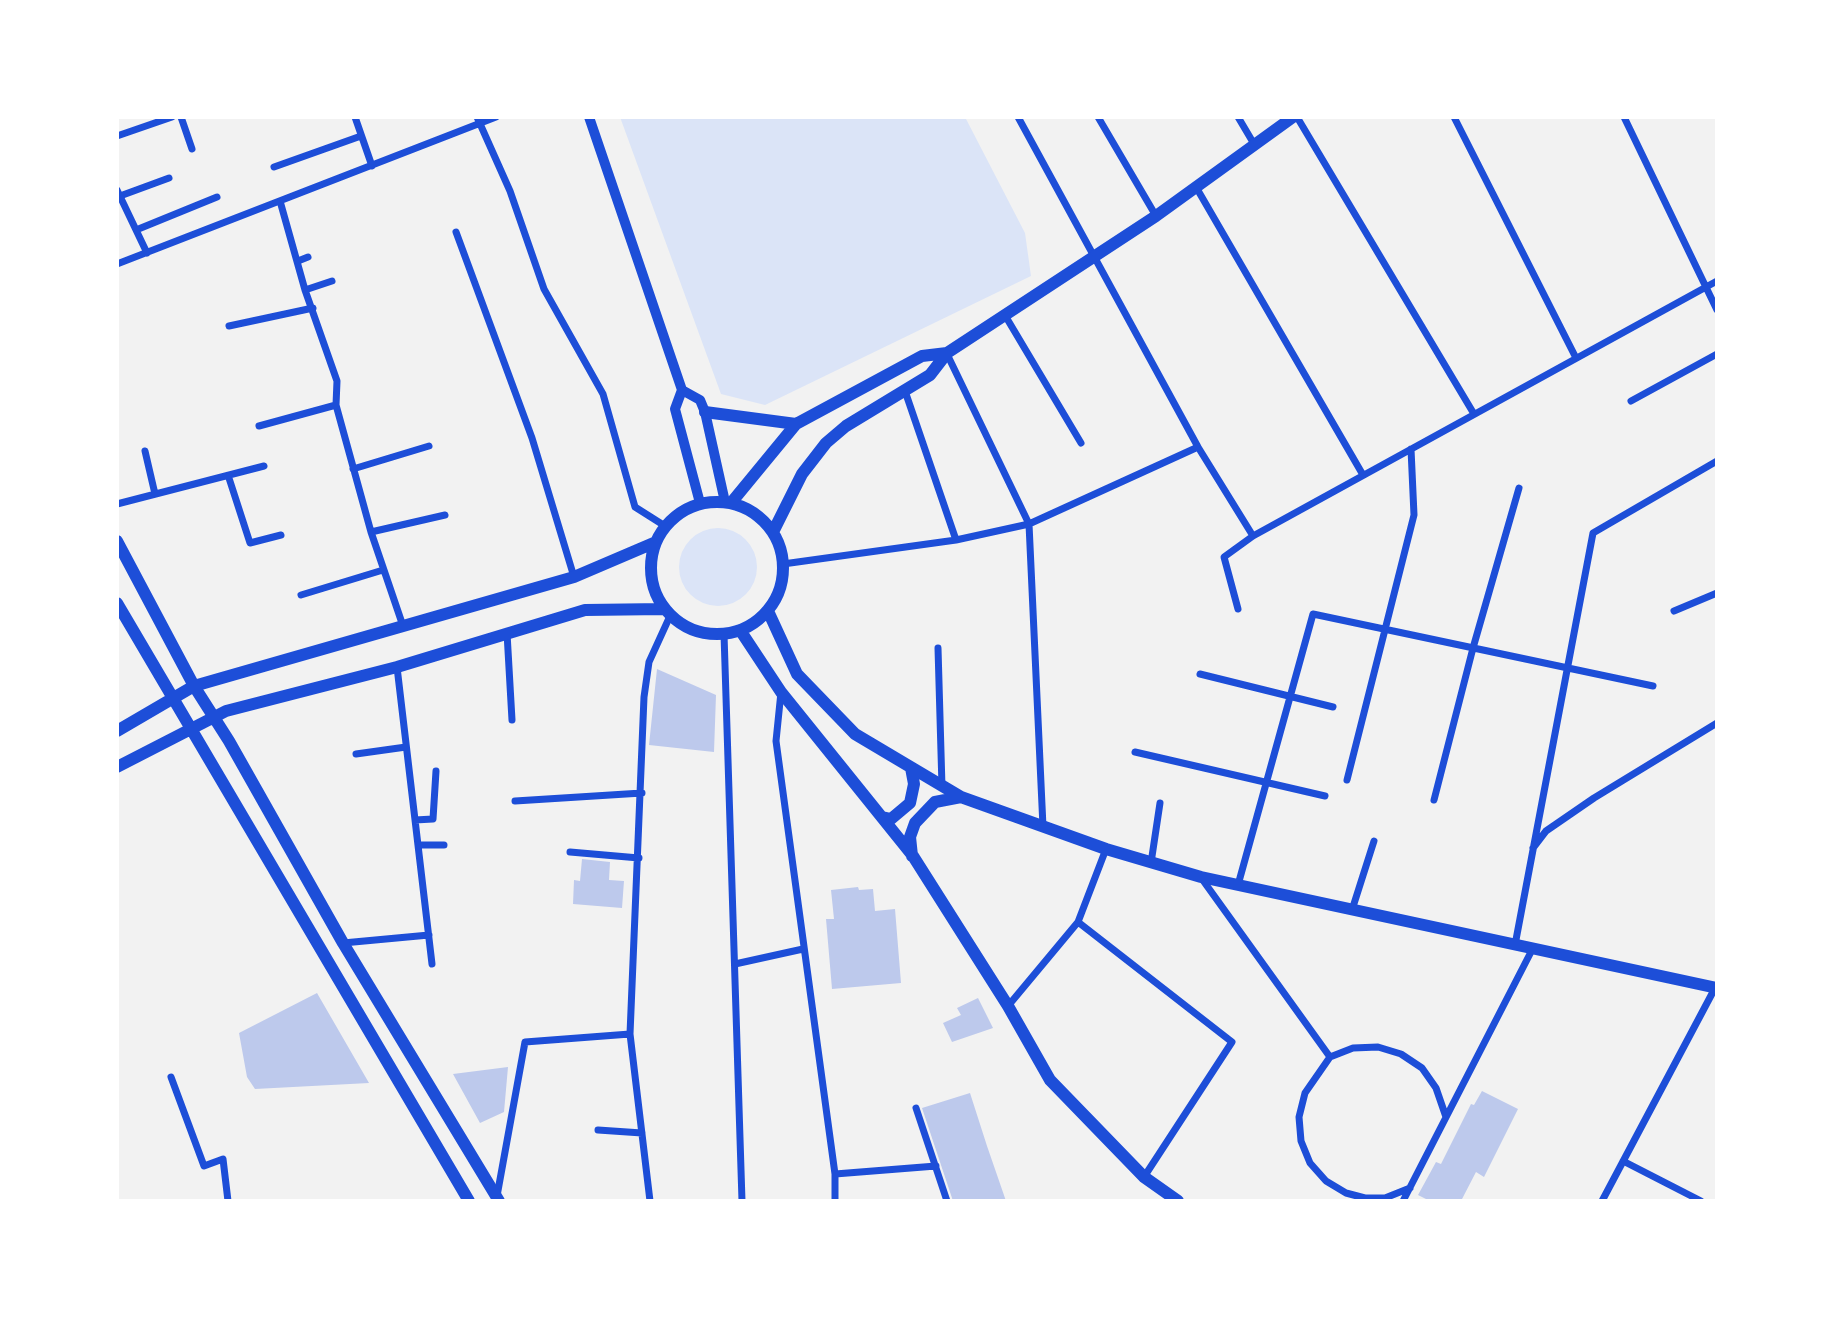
<!DOCTYPE html>
<style>
body{margin:0}
#map{position:relative;width:1834px;height:1318px;overflow:hidden;background:#f2f2f2;font-family:Raleway,sans-serif}
canvas{display:block}
.frame{position:absolute;inset:0;border:119px solid #fff;pointer-events:none}
</style>
<div id="map">
<canvas width="1834" height="1318"></canvas>
<div class="frame"></div>
</div>
<script>
const c = document.querySelector('canvas').getContext('2d');
c.lineJoin = 'round';
function fill(path, color) { c.fillStyle = color; c.fill(path, 'evenodd'); }
const poly = rows => new Path2D(rows.map(r => 'M' + r).join(''));
function stroke(path, color, width, dash) { c.strokeStyle = color; c.lineWidth = width; c.lineCap = dash ? 'butt' : 'round'; c.setLineDash(dash || []); c.stroke(path); }
const green = poly([
 [620,117,965,117,1025,233,1031,276,765,405,721,394],
 '679 567a39 39 0 1 1 78 0a39 39 0 1 1-78 0Z'
]);
const building = poly([
 [657,669,716,695,714,752,649,745],
 [582,859,610,862,609,880,624,881,622,908,573,904,574,880,580,881],
 [858,887,859,890,873,889,875,911,895,909,901,983,832,989,826,919,834,919,831,890],
 [317,993,369,1083,255,1089,247,1077,239,1033],
 [978,998,993,1028,952,1042,943,1023,961,1015,957,1008],
 [508,1067,504,1112,480,1123,453,1074],
 [1482,1091,1518,1109,1484,1177,1476,1172,1461,1201,1430,1201,1418,1195,1436,1162,1441,1164,1471,1104,1474,1105],
 [970,1093,987,1146,1006,1201,953,1201,922,1108]
]);
const minor = poly([
 [181,117,192,149],
 [355,117,372,166],
 [477,117,510,191,544,289,603,394,635,507,665,526],
 [1018,117,1198,447,1253,536],
 [1098,117,1156,216],
 [1238,117,1254,144],
 [1297,117,1474,414],
 [1454,117,1576,358],
 [1624,117,1717,310],
 [117,136,172,117],
 [274,167,361,136],
 [1196,187,1363,475],
 [117,190,147,253],
 [120,196,169,178],
 [280,201,305,290,337,381,336,405,371,532,403,626],
 [136,230,217,197],
 [456,232,532,438,574,577],
 [298,261,308,257],
 [117,264,496,117],
 [305,290,332,281],
 [1006,317,1081,443],
 [229,326,313,308],
 [947,354,1029,524,1043,827],
 [905,391,956,540],
 [1631,401,1717,354],
 [259,426,336,405],
 [145,451,155,494],
 [353,469,429,446],
 [228,475,250,543,281,535],
 [117,504,264,466],
 [371,532,445,515],
 [783,564,956,540,1029,524,1198,447],
 [301,595,383,570],
 [1238,609,1224,557,1253,536,1717,281],
 [1674,611,1717,593],
 [507,633,512,720],
 [724,634,742,1201],
 [938,648,942,787],
 [397,667,432,964],
 [1200,674,1333,707],
 [781,692,776,741,835,1174,835,1201],
 [1135,752,1325,796],
 [356,754,406,747],
 [1347,780,1414,515,1411,449],
 [1434,800,1473,648,1519,488],
 [515,801,642,793],
 [415,820,433,819,436,771],
 [418,845,444,845],
 [1533,848,1546,831,1594,798,1717,723],
 [570,852,639,858],
 [1151,863,1160,803],
 [1202,879,1330,1057],
 [1238,885,1313,614,1653,686],
 [1352,910,1374,841],
 [1078,922,1232,1042,1144,1177],
 [343,943,429,935],
 [1515,945,1593,533,1717,461],
 [735,964,803,949],
 [1008,1006,1078,922,1106,849],
 [171,1077,204,1166,223,1159,228,1201],
 [916,1108,947,1201],
 [598,1130,642,1133],
 [1623,1161,1701,1201],
 [835,1174,936,1166],
 [1410,1188,1385,1198,1365,1198,1346,1193,1326,1181,1310,1163,1301,1141,1299,1117,1305,1093,1330,1057,1353,1048,1378,1047,1401,1054,1422,1068,1436,1088,1446,1117],
 [497,1196,525,1042,630,1034],
 [650,1201,630,1034,644,697,649,662,670,616],
 [1403,1201,1533,948],
 [1602,1201,1715,988]
]);
const tertiary = poly([
 [589,117,682,390,675,409,700,503],
 [682,390,700,400,705,412,725,502]
]);
const secondary = poly([
 [705,412,796,424],
 '651 568a66 66 0 1 1 132 0a66 66 0 1 1-132 0Z',
 [731,503,796,424,922,356,947,353],
 [773,532,802,474,826,443,846,426,930,375,947,353,1156,216,1293,117],
 [117,541,194,686,229,741,343,943,499,1201],
 [117,603,469,1201],
 [768,611,797,674,855,734,961,797,1106,849,1201,877,1717,988],
 [740,630,781,692,913,856,1008,1006,1050,1080,1144,1177,1178,1201],
 [117,731,194,686,574,577,656,542],
 [117,767,226,711,397,667,585,610,664,609],
 [882,817,891,819,910,803,914,784,911,768],
 [912,856,910,837,915,823,935,802,961,797]
]);
fill(green, '#dbe4f7');
fill(building, '#bdc9ec');
stroke(minor, '#1d4ed8', 7);
stroke(tertiary, '#1d4ed8', 10);
stroke(secondary, '#1d4ed8', 12);
</script>
